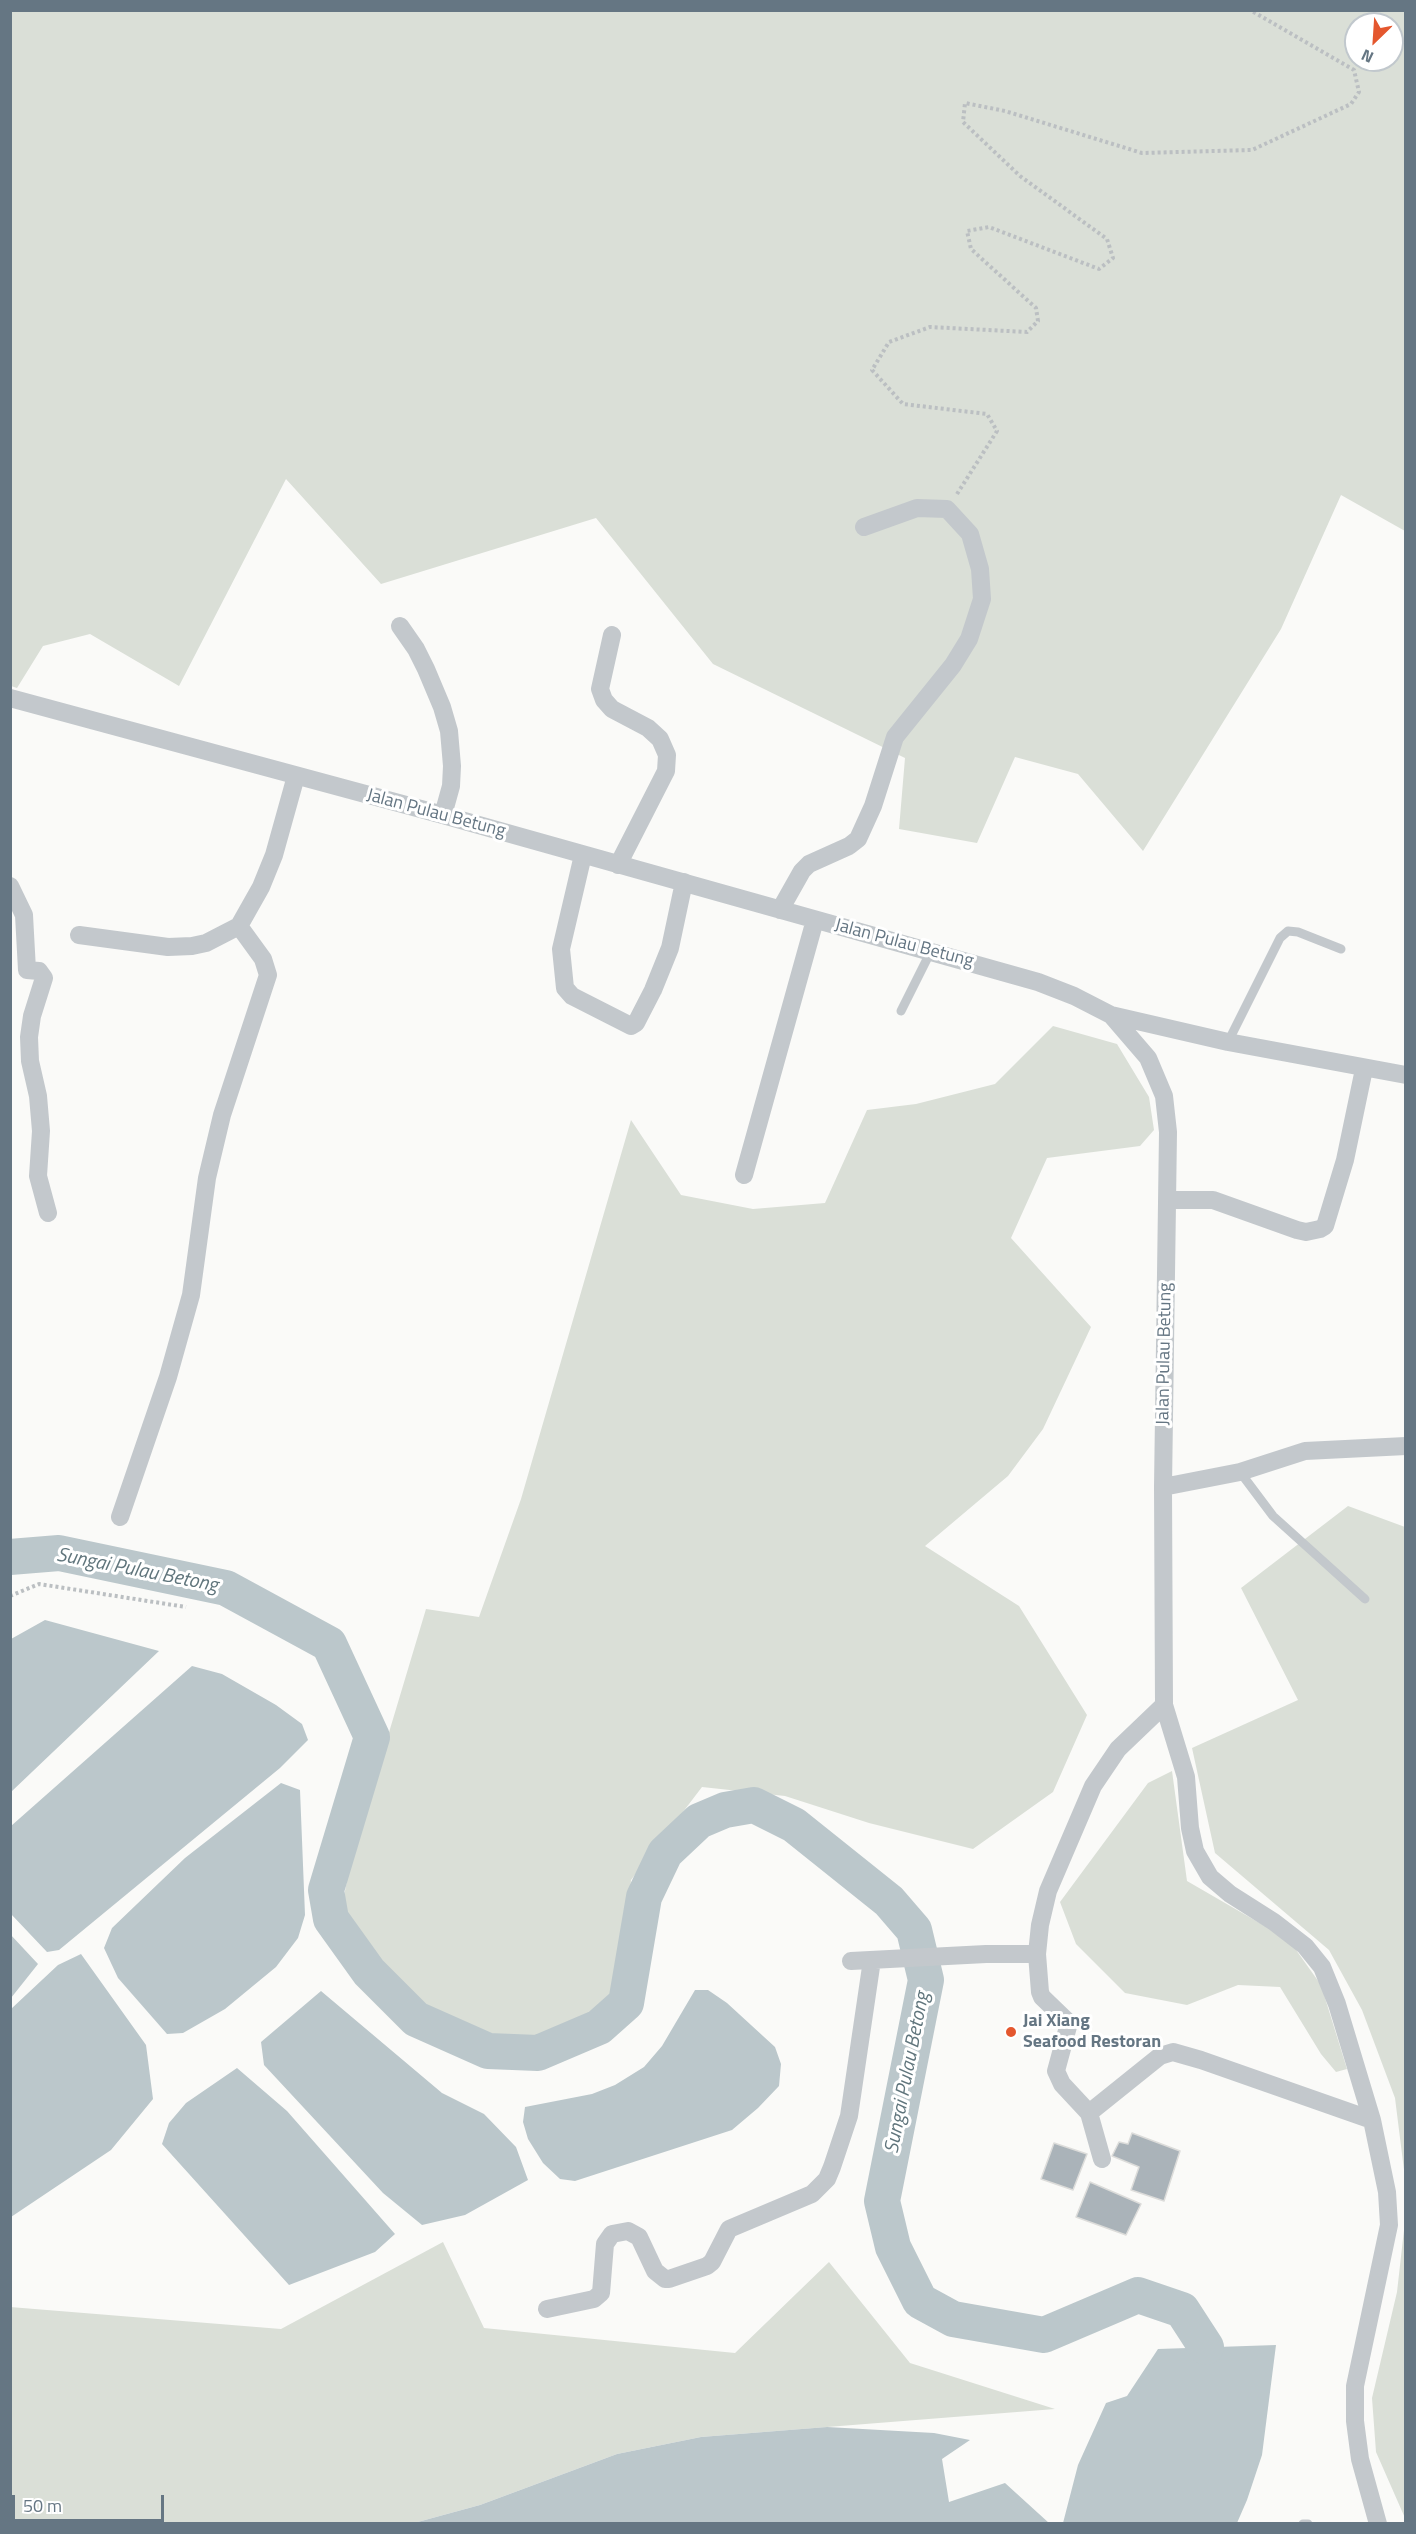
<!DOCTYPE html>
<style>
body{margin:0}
#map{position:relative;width:1416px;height:2534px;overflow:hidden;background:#fafaf8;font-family:"Titillium Web",sans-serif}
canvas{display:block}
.frame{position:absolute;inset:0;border:12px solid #657683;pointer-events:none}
.north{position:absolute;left:1344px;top:12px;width:60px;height:60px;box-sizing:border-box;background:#fff;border:2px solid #c1c8cd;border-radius:50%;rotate:205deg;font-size:16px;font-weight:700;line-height:24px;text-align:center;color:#657683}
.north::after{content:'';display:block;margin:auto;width:21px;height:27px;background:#e4572e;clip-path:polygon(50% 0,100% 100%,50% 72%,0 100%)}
.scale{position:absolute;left:12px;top:2495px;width:152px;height:27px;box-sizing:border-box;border:3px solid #657683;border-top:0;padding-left:8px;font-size:18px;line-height:21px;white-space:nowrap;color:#657683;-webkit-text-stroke:4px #fff;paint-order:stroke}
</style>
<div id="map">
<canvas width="1416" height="2534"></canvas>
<div class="frame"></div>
<div class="north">N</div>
<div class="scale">50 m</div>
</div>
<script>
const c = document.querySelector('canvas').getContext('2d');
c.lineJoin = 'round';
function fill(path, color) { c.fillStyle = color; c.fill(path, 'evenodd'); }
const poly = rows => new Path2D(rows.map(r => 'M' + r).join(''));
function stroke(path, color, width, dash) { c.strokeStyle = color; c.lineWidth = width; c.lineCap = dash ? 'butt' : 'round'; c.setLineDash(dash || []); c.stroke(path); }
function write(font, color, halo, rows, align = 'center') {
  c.font = font + ' "Titillium Web",sans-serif'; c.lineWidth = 6; c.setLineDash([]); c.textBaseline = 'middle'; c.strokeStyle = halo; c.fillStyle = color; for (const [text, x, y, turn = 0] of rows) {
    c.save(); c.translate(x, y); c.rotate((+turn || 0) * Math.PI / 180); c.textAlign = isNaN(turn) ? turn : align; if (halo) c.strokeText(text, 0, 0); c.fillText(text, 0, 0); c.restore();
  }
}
const green = poly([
 [10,11,1405,11,1405,531,1341,495,1281,629,1143,851,1078,774,1015,757,977,843,899,829,905,758,713,664,596,518,381,584,286,479,179,686,90,634,43,646,17,688,11,686],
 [1356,24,1392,24,1392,60,1356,60],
 [1053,1026,1117,1044,1149,1097,1154,1130,1140,1146,1047,1158,1011,1238,1091,1327,1043,1429,1008,1476,925,1546,1019,1606,1087,1715,1053,1792,973,1849,869,1823,785,1796,702,1787,631,1880,623,1987,564,2031,503,2042,429,2013,385,1970,342,1907,351,1859,426,1609,479,1617,521,1499,631,1120,681,1195,753,1209,825,1203,867,1110,916,1104,995,1084],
 [1348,1506,1405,1527,1405,2178,1395,2098,1362,2010,1329,1950,1215,1853,1192,1748,1298,1700,1241,1588],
 [1172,1771,1187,1881,1289,1940,1321,1985,1347,2069,1336,2072,1321,2054,1280,1987,1238,1985,1187,2005,1125,1993,1076,1944,1060,1902,1148,1783],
 [1405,2221,1405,2518,1376,2452,1372,2398,1397,2292],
 [443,2242,484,2328,735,2353,829,2262,910,2363,1055,2409,701,2437,617,2454,480,2505,414,2523,11,2523,10,2307,281,2329]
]);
const water = poly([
 [45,1620,159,1651,11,1792,11,1639],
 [192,1666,222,1674,276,1705,302,1724,308,1740,280,1768,59,1950,47,1952,11,1914,11,1826],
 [281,1783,300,1790,305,1915,298,1938,276,1967,225,2009,183,2033,167,2034,118,1978,104,1948,112,1928,185,1858],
 [10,1934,38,1964,11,1998,10,1998],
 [81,1954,146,2045,153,2099,111,2150,11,2217,11,2009,58,1965],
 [695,1990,708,1990,727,2003,775,2047,781,2064,779,2086,758,2108,732,2130,575,2181,560,2179,543,2163,528,2139,523,2122,525,2107,592,2094,615,2085,644,2067,662,2046],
 [321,1991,442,2093,484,2114,516,2147,528,2180,465,2215,422,2225,383,2193,264,2065,261,2042],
 [237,2068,287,2111,395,2234,375,2252,289,2285,162,2144,169,2123,186,2103],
 [1276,2345,1262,2455,1247,2500,1237,2523,1063,2523,1078,2465,1106,2403,1127,2396,1158,2349],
 [827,2427,934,2433,970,2440,942,2459,949,2502,1005,2483,1049,2523,414,2523,480,2505,617,2454,701,2437]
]);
const river = poly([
 [10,1557,59,1553,226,1588,329,1644,372,1737,326,1890,331,1919,369,1972,416,2019,488,2051,538,2053,599,2027,626,2003,644,1897,665,1853,699,1821,725,1810,754,1805,794,1825,889,1901,914,1930,926,1980,882,2201,893,2247,920,2301,953,2319,1044,2335,1138,2295,1182,2310,1206,2347]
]);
const building = poly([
 [1132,2133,1180,2151,1164,2201,1131,2190,1139,2167,1112,2156,1119,2142,1128,2144,1132,2133],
 [1054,2143,1087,2154,1073,2190,1041,2179,1054,2143],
 [1090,2182,1141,2204,1126,2235,1076,2217,1090,2182]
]);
const path = poly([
 [957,494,997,431,987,414,903,404,872,370,889,342,930,327,1027,332,1038,321,1036,308,971,249,967,231,989,227,1099,269,1113,258,1107,239,1020,176,963,122,965,103,1005,111,1142,153,1252,150,1351,104,1359,92,1354,70,1250,10],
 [10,1596,39,1584,186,1607]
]);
const service = poly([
 [901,1011,931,951],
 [1228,1042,1280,938,1288,931,1298,932,1341,949],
 [1240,1472,1273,1516,1365,1599],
 [1303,2524,1308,2524]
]);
const minor = poly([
 [400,626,416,649,426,669,442,707,449,731,452,766,451,786,443,815],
 [612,635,600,689,604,700,612,709,648,728,660,739,667,755,666,771,618,865],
 [10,698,443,815,1038,982,1074,996,1111,1015,1148,1058,1164,1096,1168,1132,1163,1487,1164,1705,1186,1777,1190,1828,1195,1851,1210,1877,1230,1894,1274,1922,1305,1946,1322,1967,1337,2004,1372,2120,1387,2192,1389,2225,1355,2386,1355,2421,1360,2459,1378,2524],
 [583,855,561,949,565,988,572,996,631,1026,636,1023,653,990,670,948,684,882],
 [10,886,24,915,27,970,39,971,44,978,32,1016,29,1037,30,1061,38,1096,41,1131,38,1176,48,1213],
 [780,910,802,871,809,864,849,846,858,839,873,806,895,737,953,665,969,639,982,599,980,569,970,534,947,509,917,508,864,527],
 [79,935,168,947,192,946,206,943,239,926],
 [1111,1015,1228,1042,1406,1075],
 [744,1175,815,920],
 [1168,1200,1213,1200,1297,1230,1306,1232,1320,1229,1325,1226,1345,1160,1364,1069],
 [1163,1487,1240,1472,1305,1451,1406,1446],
 [120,1517,168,1377,191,1295,207,1178,222,1115,268,975,263,959,239,926,261,887,274,855,296,776],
 [851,1961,986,1954,1037,1954],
 [1089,2113,1160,2056,1173,2052,1201,2060,1372,2120],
 [1102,2159,1089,2113,1062,2084,1056,2071,1069,2023,1042,1997,1040,1992,1037,1954,1040,1925,1048,1891,1093,1786,1118,1749,1164,1705],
 [547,2309,594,2299,601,2293,605,2244,612,2234,628,2231,639,2237,655,2271,665,2279,669,2279,707,2266,712,2262,729,2229,812,2194,827,2179,832,2167,849,2116,872,1960]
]);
const markers = [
 [1011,2032,6,"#e4572e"]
];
const streetNames = [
 ["Jalan Pulau Betung",436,814,15],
 ["Jalan Pulau Betung",904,944,15],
 ["Jalan Pulau Betung",1165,1354,-89]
];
const poiNames = [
 ["Jai Xiang",1023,2022],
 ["Seafood Restoran",1023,2043]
];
const waterNames = [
 ["Sungai Pulau Betong",137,1571,11],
 ["Sungai Pulau Betong",908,2073,-79]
];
fill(green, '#dadfd7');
fill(water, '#bbc7cb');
stroke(river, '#bbc7cb', 36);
fill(building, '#aab3b9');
stroke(building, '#dcdcda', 1.5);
stroke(path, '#bbbfc2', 4, [3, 3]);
stroke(service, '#c3c8cc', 9);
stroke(minor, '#c3c8cc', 18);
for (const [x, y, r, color] of markers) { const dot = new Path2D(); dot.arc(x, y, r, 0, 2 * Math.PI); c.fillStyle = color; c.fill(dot); stroke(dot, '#fff', 2); }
write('18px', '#657683', '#fff', streetNames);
write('bold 18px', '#657683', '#fff', poiNames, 'left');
write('italic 20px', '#60757c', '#fff', waterNames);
</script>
